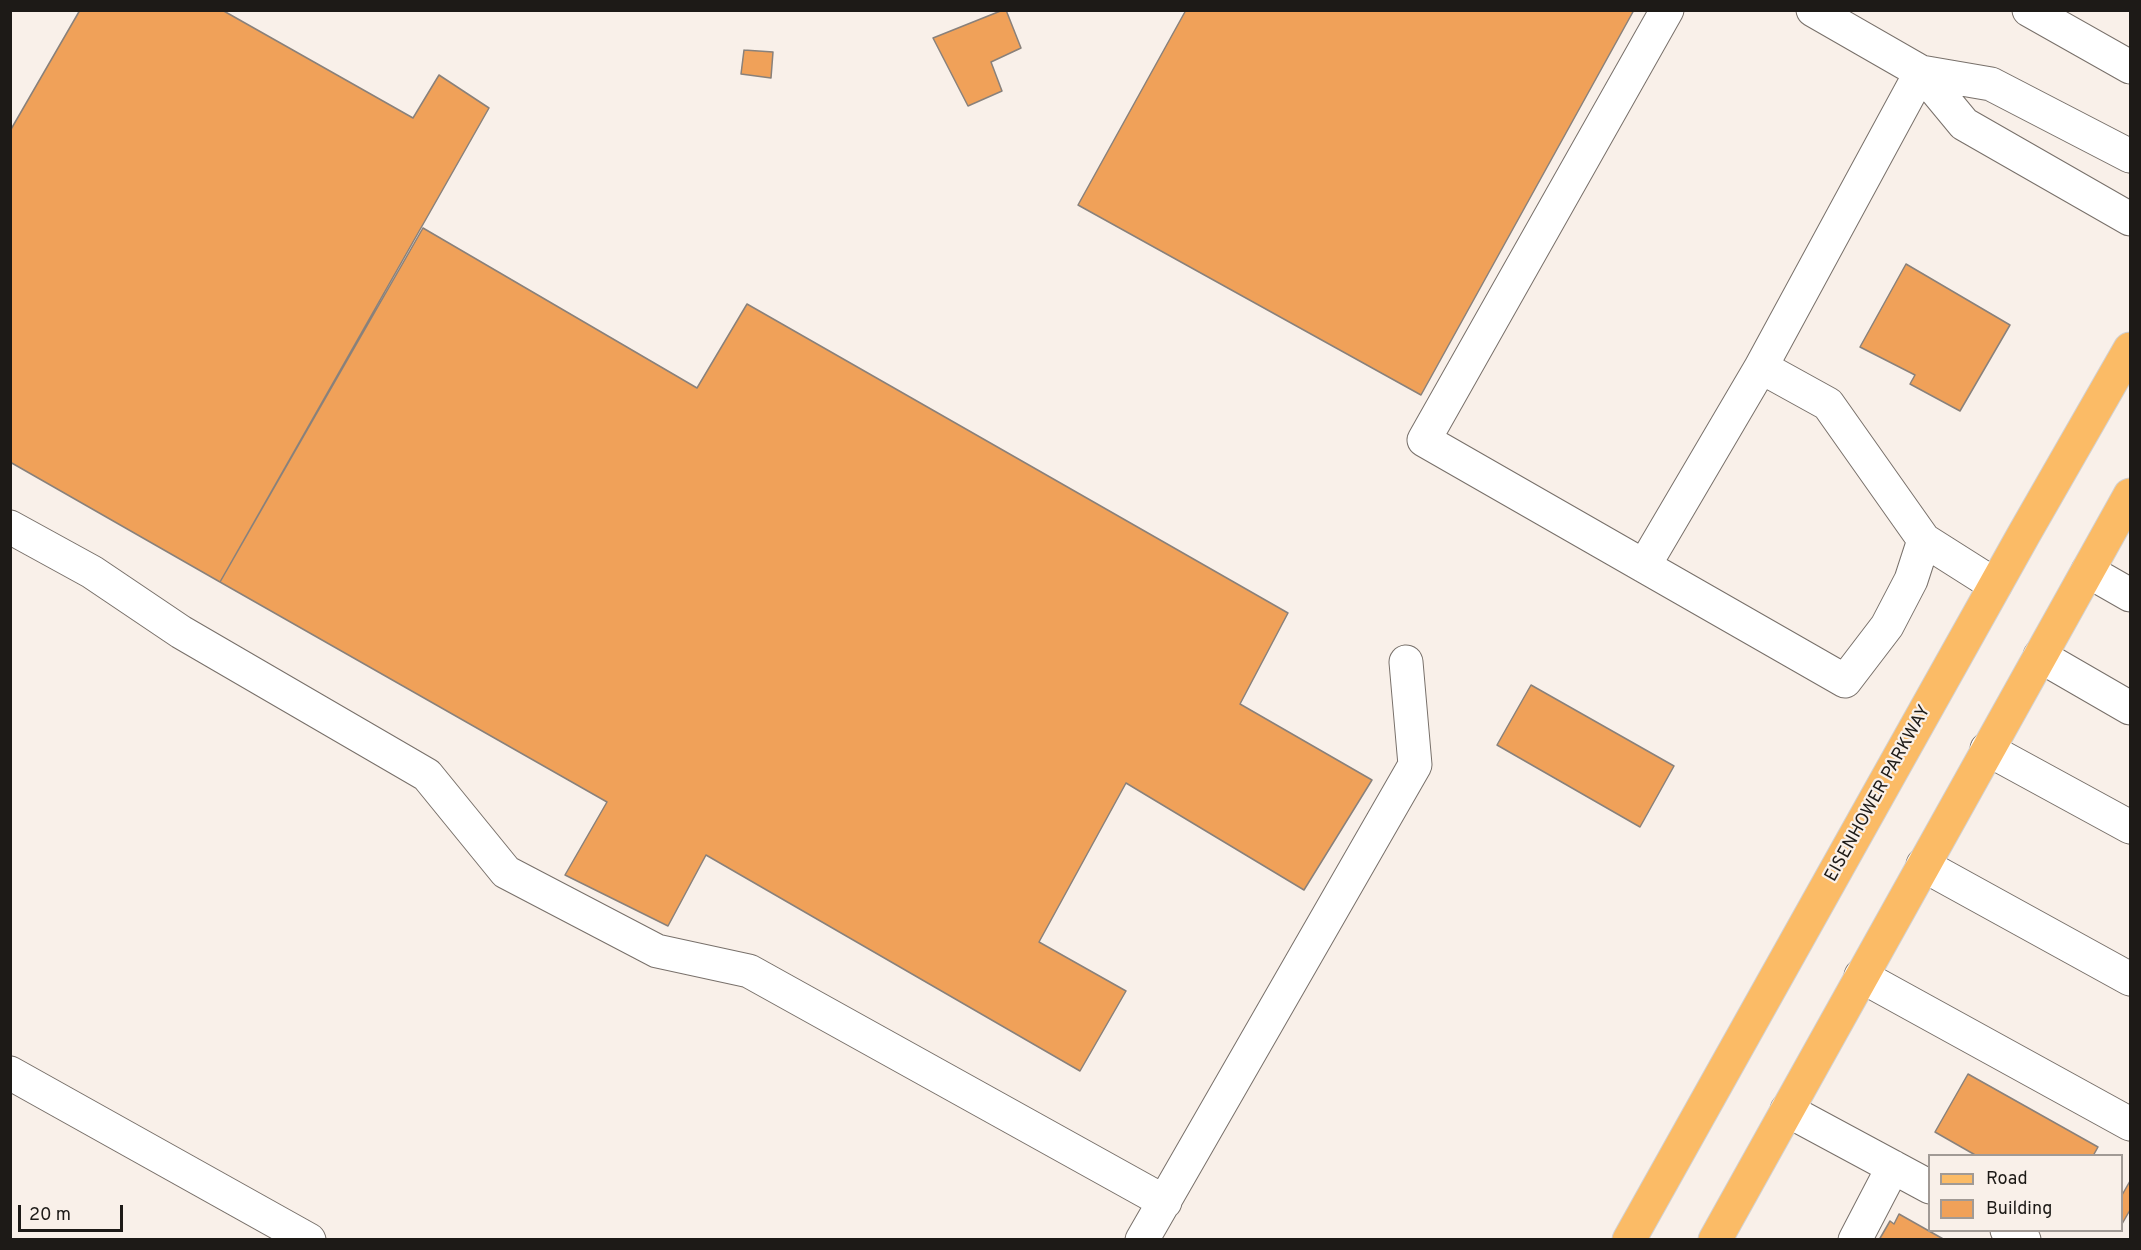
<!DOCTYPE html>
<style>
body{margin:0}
#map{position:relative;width:2141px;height:1250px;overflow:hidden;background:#f9f0e9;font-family:Overpass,sans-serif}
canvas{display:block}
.frame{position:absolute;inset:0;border:12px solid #1d1a17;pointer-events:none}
.legend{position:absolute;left:1928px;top:1154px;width:195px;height:78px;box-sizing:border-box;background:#f9f0e9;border:2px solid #a19a95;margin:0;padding:8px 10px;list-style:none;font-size:18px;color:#1d1a17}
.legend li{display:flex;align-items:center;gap:12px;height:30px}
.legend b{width:30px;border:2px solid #a19a95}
.scale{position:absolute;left:18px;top:1205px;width:105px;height:27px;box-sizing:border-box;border:3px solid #1d1a17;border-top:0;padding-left:8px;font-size:18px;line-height:21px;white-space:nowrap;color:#1d1a17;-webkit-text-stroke:4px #f9f0e9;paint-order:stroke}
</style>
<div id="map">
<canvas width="2141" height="1250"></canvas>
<div class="frame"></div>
<ul class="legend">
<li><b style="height:8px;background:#fbbb66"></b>Road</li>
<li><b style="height:16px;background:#f0a159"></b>Building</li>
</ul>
<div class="scale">20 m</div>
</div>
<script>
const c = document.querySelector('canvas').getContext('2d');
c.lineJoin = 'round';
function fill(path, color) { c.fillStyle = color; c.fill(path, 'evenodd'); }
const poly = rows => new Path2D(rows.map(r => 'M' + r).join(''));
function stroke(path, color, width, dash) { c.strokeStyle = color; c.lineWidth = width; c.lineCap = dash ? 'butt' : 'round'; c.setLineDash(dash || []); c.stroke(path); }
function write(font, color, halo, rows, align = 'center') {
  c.font = font + ' Overpass,sans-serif'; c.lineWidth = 4.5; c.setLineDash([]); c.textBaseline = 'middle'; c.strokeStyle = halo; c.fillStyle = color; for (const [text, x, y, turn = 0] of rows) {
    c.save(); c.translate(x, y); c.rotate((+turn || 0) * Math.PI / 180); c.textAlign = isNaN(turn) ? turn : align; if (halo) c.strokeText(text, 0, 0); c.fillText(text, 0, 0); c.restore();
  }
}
const building = poly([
 [80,10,222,10,413,118,439,75,489,108,220,582,10,462,10,131,80,10],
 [1003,10,1006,10,1021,48,991,62,1002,91,968,106,933,38,1003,10],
 [1186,10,1634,10,1421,395,1078,205,1186,10],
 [744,50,773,52,771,78,741,74,744,50],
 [423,228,697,388,747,304,1288,613,1240,704,1372,780,1304,890,1126,783,1039,942,1126,991,1080,1071,706,855,668,926,565,875,607,802,220,582,423,228],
 [1906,264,2010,325,1960,411,1910,384,1915,375,1860,347,1906,264],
 [1531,685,1674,766,1640,827,1497,745,1531,685],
 [1968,1074,2098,1147,2093,1156,1977,1156,1935,1132,1968,1074],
 [2130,1181,2130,1210,2122,1224,2122,1195,2130,1181],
 [1899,1214,1945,1240,1879,1240,1890,1221,1894,1224,1899,1214]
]);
const minor = poly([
 [1813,10,1921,72,1991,84,2130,156],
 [2029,10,2130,67],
 [1921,72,1761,367,1828,404,1924,540,1995,585],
 [1921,72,1964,124,2130,219],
 [1761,367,1644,566,1845,681,1887,626,1911,580,1924,540],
 [10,527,92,572,181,632,427,775,506,872,657,951,749,971,1165,1202],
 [1644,566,1424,440,1667,10],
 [2088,571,2130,595],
 [2040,656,2130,708],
 [1987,749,2130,827],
 [1923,865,2130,979],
 [1861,976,2130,1124],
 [10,1073,309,1240],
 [1787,1110,1930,1187],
 [2007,1230,2024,1240],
 [1142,1240,1415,765,1406,662],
 [1855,1240,1893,1167]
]);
const major = poly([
 [1629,1240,2024,534,2130,349],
 [1715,1240,2130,495]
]);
const streetNames = [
 ["EISENHOWER PARKWAY",1879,794,-61]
];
fill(building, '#f0a159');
stroke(building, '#89817b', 1.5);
stroke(minor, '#78706a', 35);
stroke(major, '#d2d1d1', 35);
stroke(minor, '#fff', 33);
stroke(major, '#fbbb66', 33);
write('18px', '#1d1a17', '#f9f0e9', streetNames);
</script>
